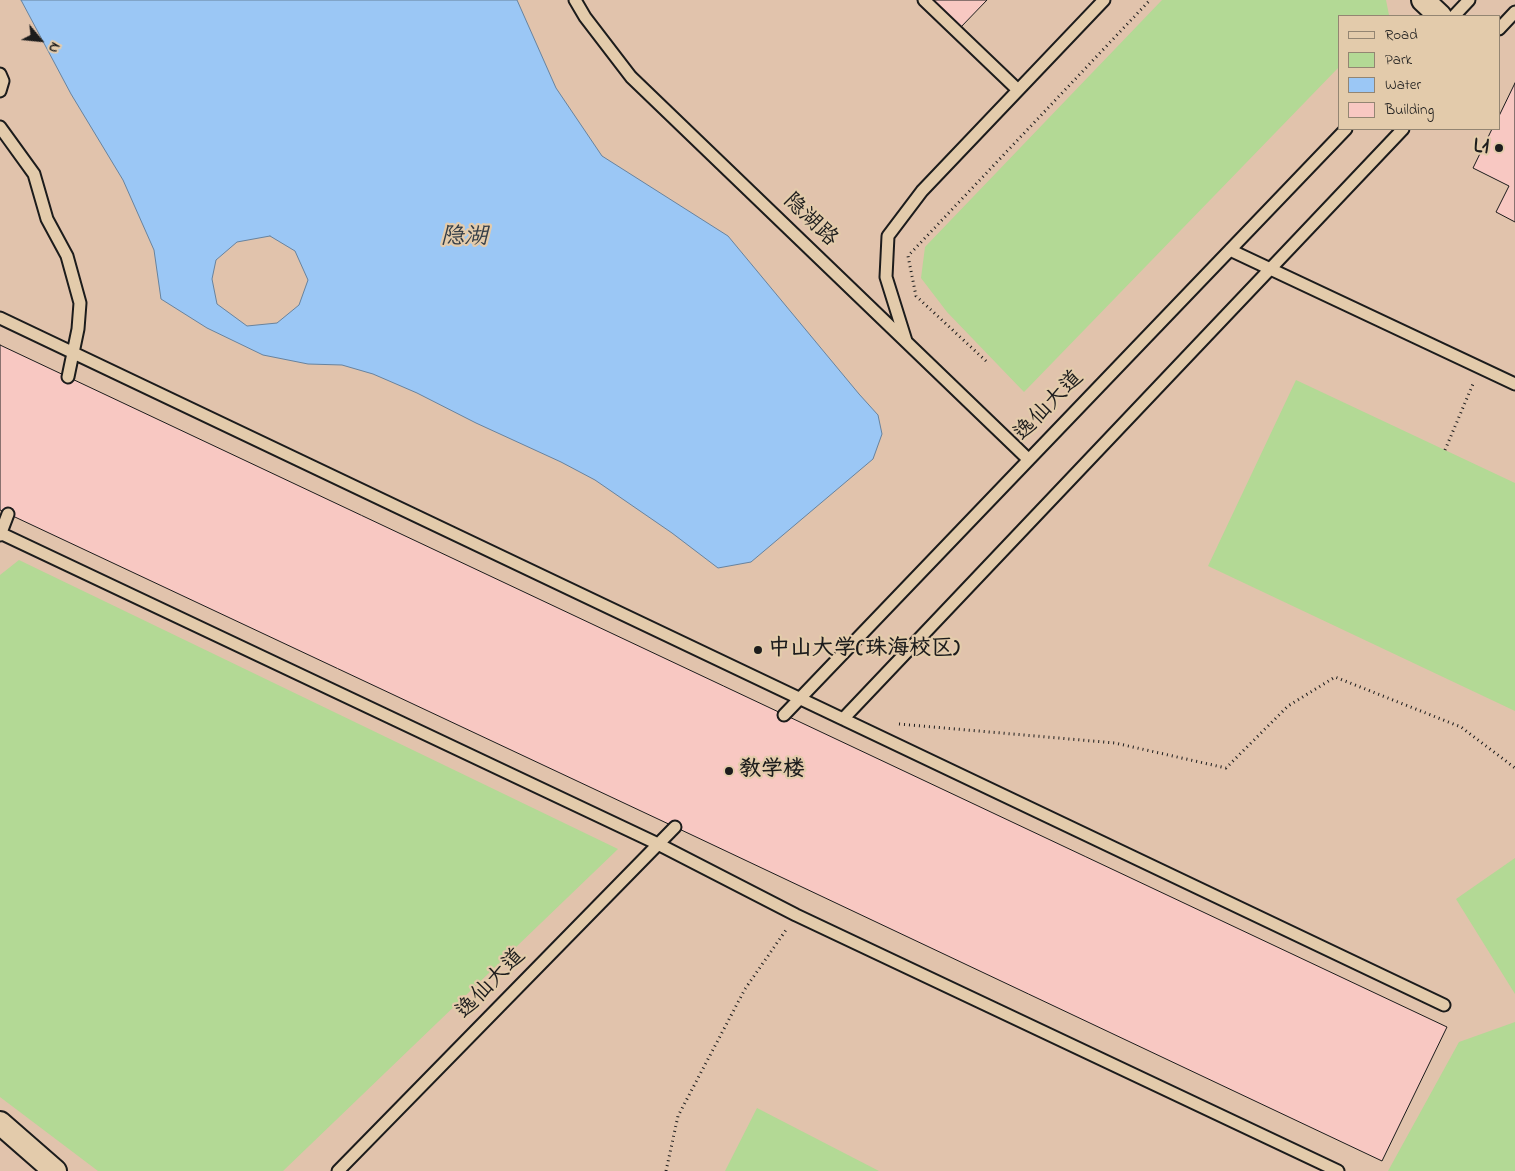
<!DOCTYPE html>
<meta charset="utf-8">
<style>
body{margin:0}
#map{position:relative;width:1515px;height:1171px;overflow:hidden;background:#e3cbab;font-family:"Indie Flower",sans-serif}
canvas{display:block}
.legend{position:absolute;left:1338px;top:15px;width:162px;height:115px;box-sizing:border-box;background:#e3cbab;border:1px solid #938572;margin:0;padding:6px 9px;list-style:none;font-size:15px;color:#1c1c1c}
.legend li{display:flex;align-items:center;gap:10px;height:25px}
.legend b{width:25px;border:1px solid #938572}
.north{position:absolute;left:15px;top:15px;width:50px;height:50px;-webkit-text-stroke:4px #e3cbab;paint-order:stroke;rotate:118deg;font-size:14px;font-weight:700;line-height:20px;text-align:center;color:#1c1c1c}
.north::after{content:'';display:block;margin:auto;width:18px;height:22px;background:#1c1c1c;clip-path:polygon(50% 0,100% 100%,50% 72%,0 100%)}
</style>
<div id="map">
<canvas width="1515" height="1171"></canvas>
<ul class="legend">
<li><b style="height:6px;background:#e3cbab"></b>Road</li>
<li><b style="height:14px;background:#b3d995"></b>Park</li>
<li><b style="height:14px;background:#9bc7f5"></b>Water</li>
<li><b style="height:14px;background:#f8c8c2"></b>Building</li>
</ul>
<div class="north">N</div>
</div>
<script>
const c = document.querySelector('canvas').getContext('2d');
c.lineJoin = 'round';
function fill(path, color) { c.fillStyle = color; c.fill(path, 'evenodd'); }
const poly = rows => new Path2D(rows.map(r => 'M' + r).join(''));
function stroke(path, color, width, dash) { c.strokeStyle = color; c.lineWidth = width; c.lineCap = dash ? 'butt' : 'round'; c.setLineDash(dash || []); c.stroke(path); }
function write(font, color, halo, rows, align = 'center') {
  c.font = font + ' "Indie Flower","LXGW WenKai TC",sans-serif'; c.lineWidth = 4.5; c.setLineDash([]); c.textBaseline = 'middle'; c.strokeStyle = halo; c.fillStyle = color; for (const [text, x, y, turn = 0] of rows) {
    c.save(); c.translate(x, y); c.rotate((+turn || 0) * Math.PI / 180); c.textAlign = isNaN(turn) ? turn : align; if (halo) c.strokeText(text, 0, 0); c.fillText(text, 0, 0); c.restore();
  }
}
const built = poly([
 [0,0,1515,0,1515,1171,0,1171],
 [1339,16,1499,16,1499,129,1339,129]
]);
const green = poly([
 [1162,0,1386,0,1389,15,1339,16,1339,67,1024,392,947,312,921,278,925,247],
 [1296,380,1515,483,1515,711,1208,566],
 [19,560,618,849,283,1171,98,1171,0,1097,0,575],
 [1515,858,1515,994,1456,899],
 [1515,1022,1515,1171,1388,1171,1459,1042],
 [757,1108,879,1171,725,1171]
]);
const water = poly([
 [21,0,517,0,556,88,602,156,728,236,859,394,878,415,882,434,873,459,751,562,718,568,672,533,595,480,561,462,476,423,417,393,373,374,342,365,308,364,263,355,207,328,161,299,154,250,123,180,71,94,21,0],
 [270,236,295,251,308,280,299,305,277,323,247,326,217,304,212,279,216,260,237,242,270,236]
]);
const building = poly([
 [931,0,987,0,960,28,931,0],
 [1515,83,1515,222,1496,212,1509,186,1473,168,1492,129,1499,129,1499,116,1515,83],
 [0,345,1447,1027,1382,1161,675,827,0,510,0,345]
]);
const path = poly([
 [986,361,916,296,908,256,1150,0],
 [1445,450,1473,384],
 [899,724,1115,743,1226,768,1288,706,1335,677,1461,727,1515,768],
 [666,1171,678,1116,745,989,786,930]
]);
const service = poly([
 [575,0,585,17,631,77,1028,459],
 [924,0,1018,90],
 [1454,16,1469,0],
 [1499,29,1515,12],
 [0,74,3,81,0,91],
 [0,127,34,174,47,219,67,256,80,303,78,329,68,377],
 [1230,250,1515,384],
 [0,318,1444,1005],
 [906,341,886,277,888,236,922,191,1104,0],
 [0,533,658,844,796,915,1338,1171],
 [0,535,8,514],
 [784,715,1346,129],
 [843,719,1403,129],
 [338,1171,675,827]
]);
const minor = poly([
 [1423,0,1440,16],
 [0,1123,55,1171]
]);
const markers = [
 [1499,148,5,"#1c1c1c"],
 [758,650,5,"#1c1c1c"],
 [729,771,5,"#1c1c1c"]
];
const poiNames = [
 ["L1",1489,148,"right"],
 ["中山大学(珠海校区)",768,650],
 ["教学楼",739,771]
];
const streetNames = [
 ["隐湖路",809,221,44],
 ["逸仙大道",1050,407,-46],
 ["逸仙大道",492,985,-46]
];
const waterNames = [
 ["隐湖",464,239]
];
fill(built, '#e1c3ac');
fill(green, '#b3d995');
fill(water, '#9bc7f5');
stroke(water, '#68839e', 1);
fill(building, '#f8c8c2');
stroke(building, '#1c1c1c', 1);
stroke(service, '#1c1c1c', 15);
stroke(minor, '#1c1c1c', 26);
stroke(path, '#1c1c1c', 3, [1, 4]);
stroke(service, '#e3cbab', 11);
stroke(minor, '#e3cbab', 22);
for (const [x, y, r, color] of markers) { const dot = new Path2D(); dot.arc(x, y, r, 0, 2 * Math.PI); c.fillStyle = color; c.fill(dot); stroke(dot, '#e3cbab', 2); }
write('bold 22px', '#1c1c1c', '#e3cbab', poiNames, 'left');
write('22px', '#1c1c1c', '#e3cbab', streetNames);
write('italic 24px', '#353e47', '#e3cbab', waterNames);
</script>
